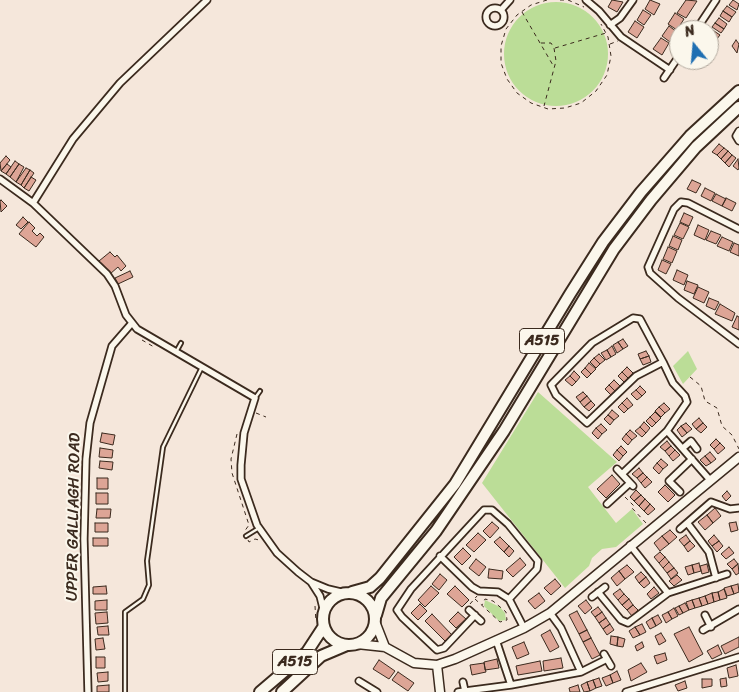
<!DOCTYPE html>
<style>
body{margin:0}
#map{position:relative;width:739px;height:692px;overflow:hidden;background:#f5e7db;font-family:Sriracha,sans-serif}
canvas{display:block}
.north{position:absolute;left:669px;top:20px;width:50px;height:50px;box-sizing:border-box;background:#fbf7ec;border:1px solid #aea59a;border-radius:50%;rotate:343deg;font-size:14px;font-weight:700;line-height:20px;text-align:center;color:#3b2a1e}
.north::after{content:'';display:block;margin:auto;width:18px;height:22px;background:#1f6fb2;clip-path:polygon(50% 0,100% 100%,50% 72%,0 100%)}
</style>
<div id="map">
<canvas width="739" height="692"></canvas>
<div class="north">N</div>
</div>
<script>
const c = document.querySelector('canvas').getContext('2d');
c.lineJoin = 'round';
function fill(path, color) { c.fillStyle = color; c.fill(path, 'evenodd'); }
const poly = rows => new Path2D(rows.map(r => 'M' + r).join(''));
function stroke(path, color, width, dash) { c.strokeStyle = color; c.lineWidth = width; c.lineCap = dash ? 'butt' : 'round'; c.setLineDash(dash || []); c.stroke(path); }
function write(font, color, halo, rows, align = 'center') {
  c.font = font + ' Sriracha,sans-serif'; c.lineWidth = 4; c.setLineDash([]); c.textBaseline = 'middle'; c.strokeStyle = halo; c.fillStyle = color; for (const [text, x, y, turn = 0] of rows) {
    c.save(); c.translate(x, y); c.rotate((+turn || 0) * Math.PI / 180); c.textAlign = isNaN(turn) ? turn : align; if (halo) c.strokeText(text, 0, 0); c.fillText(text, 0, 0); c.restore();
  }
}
const green = poly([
 '504 54a52 52 0 1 1 104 0a52 52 0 1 1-104 0Z',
 [688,351,697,369,683,384,673,366],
 [538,392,617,462,588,487,616,523,632,509,643,524,616,547,602,549,592,558,589,566,565,588,482,483],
 [485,600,500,607,505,613,506,620,499,621,484,606]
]);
const building = poly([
 [612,0,623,2,617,12,608,7,612,0],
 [650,0,660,4,654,15,645,9,650,0],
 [686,0,697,1,686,18,677,13,686,0],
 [733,0,739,4,737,10,729,5,733,0],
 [727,6,736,12,732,17,723,11,727,6],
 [643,10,651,15,644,25,637,20,643,10],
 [723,11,732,17,729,22,720,16,723,11],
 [675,13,684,19,677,30,668,24,675,13],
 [719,18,727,24,724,29,715,23,719,18],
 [635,21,644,27,637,38,628,32,635,21],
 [715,23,724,29,721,33,712,27,715,23],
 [669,26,677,32,670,42,662,36,669,26],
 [711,29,720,35,716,40,709,35,711,29],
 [709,35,716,40,713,45,709,42,709,35],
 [661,38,669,43,662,55,653,49,661,38],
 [736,40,739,44,737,53,732,46,736,40],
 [719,144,724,148,717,155,712,152,719,144],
 [724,148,728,151,721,159,717,155,724,148],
 [728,151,732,155,725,163,721,159,728,151],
 [732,155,736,158,729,167,725,163,732,155],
 [6,156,10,160,1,171,0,163,6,156],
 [738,159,739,168,738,170,733,166,738,159],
 [15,161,19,164,10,177,6,174,15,161],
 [7,164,11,167,6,174,1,171,7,164],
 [19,164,24,167,16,182,10,177,19,164],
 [26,168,30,170,21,185,16,182,26,168],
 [30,170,34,173,24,188,21,185,30,170],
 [31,177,36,180,29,191,24,188,31,177],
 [692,180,701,184,696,193,687,189,692,180],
 [705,188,715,193,711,201,701,196,705,188],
 [716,194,726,199,722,206,712,201,716,194],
 [726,198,736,203,732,211,722,206,726,198],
 [1,200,7,206,1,212,0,201,1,200],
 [684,213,693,217,689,226,680,222,684,213],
 [23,217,28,222,21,229,16,225,23,217],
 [29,222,35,228,32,231,37,236,40,233,44,237,36,247,19,234,29,222],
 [680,223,689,227,683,239,674,235,680,223],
 [698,225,709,230,705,240,694,235,698,225],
 [711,231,721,235,716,244,706,240,711,231],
 [673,236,682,240,678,250,669,246,673,236],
 [722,237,733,242,729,251,717,246,722,237],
 [734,243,739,245,739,256,730,252,734,243],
 [668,247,677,251,672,263,663,259,668,247],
 [110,252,115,257,117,255,126,266,121,271,118,267,110,274,99,261,110,252],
 [662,260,671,264,666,274,658,270,662,260],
 [677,270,688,275,684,285,673,280,677,270],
 [130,271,133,277,118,284,115,278,130,271],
 [687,281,698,285,694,294,684,290,687,281],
 [698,287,709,292,704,303,693,298,698,287],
 [709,298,719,302,715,310,706,306,709,298],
 [720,304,735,313,732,321,715,314,720,304],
 [737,316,739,317,739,330,732,327,737,316],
 [623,339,628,346,623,349,618,342,623,339],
 [618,342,623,349,617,353,613,345,618,342],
 [612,346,616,354,611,357,607,350,612,346],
 [607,350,611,357,606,360,601,353,607,350],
 [646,351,649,356,640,359,638,354,646,351],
 [599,354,605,360,600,364,594,358,599,354],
 [649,356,651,362,643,365,640,359,649,356],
 [594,358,600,364,596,368,590,362,594,358],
 [589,363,596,369,591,374,585,368,589,363],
 [627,367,633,373,628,378,622,372,627,367],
 [585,368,591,374,587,378,581,372,585,368],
 [574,371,580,377,576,382,570,376,574,371],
 [622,372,628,378,624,382,618,376,622,372],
 [570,376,576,382,572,386,565,380,570,376],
 [614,380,620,386,615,391,609,385,614,380],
 [609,385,615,391,611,395,605,389,609,385],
 [640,386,646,392,642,396,636,390,640,386],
 [636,390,642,396,637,400,631,394,636,390],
 [583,392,587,396,580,402,576,397,583,392],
 [587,396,591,401,584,407,580,402,587,396],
 [627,398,633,405,628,409,622,403,627,398],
 [591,401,595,405,589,411,584,407,591,401],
 [622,403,628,409,624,413,618,407,622,403],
 [664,403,670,409,665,413,659,407,664,403],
 [659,407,665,413,661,417,655,411,659,407],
 [612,410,619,416,614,420,608,415,612,410],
 [655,412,661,418,656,423,650,417,655,412],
 [608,415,614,420,610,425,604,419,608,415],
 [650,417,656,423,652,427,646,421,650,417],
 [699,418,703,423,696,429,692,424,699,418],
 [644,422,650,428,646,433,640,427,644,422],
 [686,423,692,429,687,433,681,426,686,423],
 [703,423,707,427,701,433,696,429,703,423],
 [601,424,607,430,602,434,596,428,601,424],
 [681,426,687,433,682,437,677,430,681,426],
 [640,427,646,433,642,437,635,431,640,427],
 [596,428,602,434,598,439,592,433,596,428],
 [630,430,637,436,632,440,626,434,630,430],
 [102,433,115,435,113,445,100,442,102,433],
 [626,434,632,440,628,445,622,439,626,434],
 [716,439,720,443,714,449,710,445,716,439],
 [667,441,671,446,665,451,660,447,667,441],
 [720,443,725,448,718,454,714,449,720,443],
 [621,446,627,452,623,456,617,450,621,446],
 [671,446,675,450,669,456,665,451,671,446],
 [100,448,113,450,112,458,99,457,100,448],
 [617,450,623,456,619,461,613,455,617,450],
 [675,450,680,455,673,461,669,456,675,450],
 [710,452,716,459,711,463,705,456,710,452],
 [705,456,711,463,706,466,700,460,705,456],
 [661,459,668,465,663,469,657,463,661,459],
 [100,461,113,462,112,470,99,468,100,461],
 [657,463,663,469,659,474,653,468,657,463],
 [639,468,643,473,637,478,632,474,639,468],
 [643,473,647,477,641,483,637,478,643,473],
 [612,475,620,484,606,498,597,489,612,475],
 [647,477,652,482,645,488,641,483,647,477],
 [97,478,108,478,108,489,97,489,97,478],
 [665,485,675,495,668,502,658,492,665,485],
 [636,490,641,495,634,501,630,497,636,490],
 [727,491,731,496,726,501,722,496,727,491],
 [96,493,108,493,108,504,96,504,96,493],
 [641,495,645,499,639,506,634,501,641,495],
 [645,499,650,504,644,511,639,506,645,499],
 [650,504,655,509,648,515,644,511,650,504],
 [715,508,721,516,713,523,707,515,715,508],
 [97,509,111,509,110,518,96,518,97,509],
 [707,515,713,523,705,530,698,522,707,515],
 [492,522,499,528,490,538,483,531,492,522],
 [736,522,738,530,731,532,729,523,736,522],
 [95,523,108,523,108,532,95,532,95,523],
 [670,530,677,537,669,544,662,536,670,530],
 [478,533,486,540,474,552,466,545,478,533],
 [686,535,690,541,684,546,679,540,686,535],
 [714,535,719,541,712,546,708,541,714,535],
 [662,536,669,544,660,551,654,543,662,536],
 [500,537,509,546,504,552,494,542,500,537],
 [93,538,108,538,108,546,93,546,93,538],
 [690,541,695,546,688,552,684,546,690,541],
 [719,541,723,546,717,552,712,546,719,541],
 [509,546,514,551,509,557,504,552,509,546],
 [729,547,734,553,726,559,721,554,729,547],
 [463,548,471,556,462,565,454,557,463,548],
 [660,552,665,557,659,563,654,557,660,552],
 [665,557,669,562,663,568,659,563,665,557],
 [520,558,526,565,513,577,506,570,520,558],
 [476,559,486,567,479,576,469,568,476,559],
 [734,559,738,564,732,569,727,564,734,559],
 [669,562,674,568,667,573,663,568,669,562],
 [699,563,701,571,694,573,692,565,699,563],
 [707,564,709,572,702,574,700,566,707,564],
 [738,564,739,573,736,575,732,569,738,564],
 [627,565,634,572,625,579,619,571,627,565],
 [692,565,694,573,688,575,685,567,692,565],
 [674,568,678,573,671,579,667,573,674,568],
 [489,569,503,571,502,579,488,578,489,569],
 [619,571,625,579,617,586,611,578,619,571],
 [641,572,646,577,639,583,635,577,641,572],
 [440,574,447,580,439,590,432,584,440,574],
 [677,575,682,580,674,586,669,581,677,575],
 [646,577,650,583,644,588,639,583,646,577],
 [555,579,561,586,551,595,544,588,555,579],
 [738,584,739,592,734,594,731,586,738,584],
 [106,586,107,594,93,594,93,587,106,586],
 [431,586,439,593,425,607,418,600,431,586],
 [455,586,469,600,462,607,447,594,455,586],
 [731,586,734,594,727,596,724,588,731,586],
 [654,587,659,593,651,599,647,594,654,587],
 [620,589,624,594,618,600,613,594,620,589],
 [724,589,727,598,720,600,718,592,724,589],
 [718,592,720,600,714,602,712,593,718,592],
 [539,593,545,601,535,609,528,601,539,593],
 [712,593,714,602,708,604,705,596,712,593],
 [624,594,629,599,622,605,618,600,624,594],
 [705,596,708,604,702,606,699,598,705,596],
 [699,598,702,606,695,608,692,600,699,598],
 [629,599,633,605,627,610,622,605,629,599],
 [107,600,107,610,95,610,95,601,107,600],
 [586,600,592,608,585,614,578,606,586,600],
 [692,600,695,608,689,610,686,602,692,600],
 [685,603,689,610,683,613,679,606,685,603],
 [420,604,427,611,418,620,411,613,420,604],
 [633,605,638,610,632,616,627,610,633,605],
 [679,606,683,613,679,615,675,608,679,606],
 [598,607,602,612,595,617,591,612,598,607],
 [674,608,678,616,672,619,668,612,674,608],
 [577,611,587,630,579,634,569,615,577,611],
 [107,612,108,623,96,624,95,613,107,612],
 [458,612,466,619,456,628,449,621,458,612],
 [602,612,606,618,599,623,595,617,602,612],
 [668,612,672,619,666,623,662,615,668,612],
 [432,614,452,635,445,641,425,621,432,614],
 [658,615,662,622,656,626,652,618,658,615],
 [606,618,610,624,603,629,599,623,606,618],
 [652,618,656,626,650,629,646,622,652,618],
 [610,624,614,630,607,635,603,629,610,624],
 [642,624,646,632,640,635,635,627,642,624],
 [108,626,109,635,98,635,97,627,108,626],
 [635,627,640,635,633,638,629,631,635,627],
 [689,627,703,654,689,662,674,634,689,627],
 [550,630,559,647,550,652,541,635,550,630],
 [587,630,591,638,583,642,579,634,587,630],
 [661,633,666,641,659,645,655,636,661,633],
 [611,636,618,637,617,646,610,644,611,636],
 [618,637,625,639,623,647,617,646,618,637],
 [739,637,739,647,725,654,721,646,739,637],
 [103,638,105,649,96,650,95,639,103,638],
 [591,638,600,655,592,659,583,642,591,638],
 [524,642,529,654,517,659,512,647,524,642],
 [642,642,644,647,637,651,635,646,642,642],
 [718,645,722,654,712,659,707,651,718,645],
 [665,653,667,660,657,664,654,656,665,653],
 [96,657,105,657,105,668,96,668,96,657],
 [561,658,563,668,544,671,543,661,561,658],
 [497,659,499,668,485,670,484,662,497,659],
 [379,660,395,671,389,679,373,669,379,660],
 [540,661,542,671,518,675,516,666,540,661],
 [484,663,486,672,472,675,470,665,484,663],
 [641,663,647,672,631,681,628,670,641,663],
 [736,665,738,676,729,678,727,668,736,665],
 [617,671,621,680,613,683,610,675,617,671],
 [108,672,108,681,98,682,97,673,108,672],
 [398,672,414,683,408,691,392,680,398,672],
 [610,675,613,683,606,686,602,678,610,675],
 [599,678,602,686,596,688,593,680,599,678],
 [726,678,727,686,721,687,720,679,726,678],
 [702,679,712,679,712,686,702,688,702,679],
 [593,680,596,688,590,691,587,682,593,680],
 [685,681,687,688,678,691,675,685,685,681],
 [587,682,590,691,584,692,581,685,587,682],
 [109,685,109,692,97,692,97,686,109,685],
 [578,685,580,692,570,692,569,688,578,685]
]);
const path = poly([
 [547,0,531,5,517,15,506,29,501,46,501,63,507,79,517,93,531,103,548,109,565,108,581,103,596,91,607,75,611,56,608,37,601,24],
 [560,0,568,0,584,7],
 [522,12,554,67],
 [541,43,551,43,554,48,556,61,544,106],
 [610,44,618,41],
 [555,48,606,33],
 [142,340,154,347],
 [690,377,701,386,705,401,717,408,722,426,732,435,739,449],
 [256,413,266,417],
 [237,434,231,459,232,473,249,525,244,532],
 [625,497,634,506,632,508,646,523],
 [248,540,249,542,255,539,259,540],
 [475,599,500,622,507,620,506,612,493,601,485,599,482,605],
 [470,604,477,596],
 [315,606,316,622]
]);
const lane = poly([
 [176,352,181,343],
 [255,398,260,391],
 [246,536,259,528],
 [125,692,125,612,143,599,149,585,147,561,163,447,201,369]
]);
const street = poly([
 [586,0,599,11,621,37,670,70],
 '486 17a9 9 0 1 1 18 0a9 9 0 1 1-18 0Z',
 [501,10,510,0],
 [610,25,620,18,633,0],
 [696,30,716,0],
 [664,78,679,56],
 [739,131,736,136,739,141],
 [0,179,33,203,107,274,115,286,126,315,137,329,255,398,244,433,241,465,241,479,257,525,277,553,298,572,311,582,328,589,345,593],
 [33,203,73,139,120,83,207,0],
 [739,229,688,203,681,202,674,209,648,267,650,273,678,298,739,344],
 [667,431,710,480],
 [683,448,691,441,697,449],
 [617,469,633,486],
 [622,474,667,431,687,402,685,396,673,383,663,362,640,319,633,318,592,343,551,385,556,395,587,423,636,376,663,362],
 [680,492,669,481,692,459],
 [607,504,630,483],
 [688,524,709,552,716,578],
 [680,529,711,502,730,509,739,508],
 [630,545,668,593],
 [440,556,472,587,479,591,498,592,509,599,524,628],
 [311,582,320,596,324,612],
 [598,592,621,620,628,623,668,593,727,574],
 [592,597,605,587],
 [469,610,481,621],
 [550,613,561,628,581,672],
 [475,615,444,648,437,650,402,617,397,610,411,589,484,510,492,510,508,524,538,561,537,569,509,599],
 [705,615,711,627],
 [703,630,739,609],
 [496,640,511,685],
 [604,654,611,666],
 [359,681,377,692],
 [463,682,465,691],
 [88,692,84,539,86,459,90,423,112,346,132,323],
 [458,692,511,685,581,672,607,659],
 [626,692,739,657]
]);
const secondary = poly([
 [376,624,385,647],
 [357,644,385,647,414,663,437,665,455,659,524,628,550,613,739,457],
 [437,665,440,692]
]);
const highway = poly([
 [352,592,370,587,380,578,455,484,570,294,603,242,641,192,690,136,739,91],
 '323 619a26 26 0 1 1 52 0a26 26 0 1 1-52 0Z',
 [376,615,381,598,436,531,504,431,614,249,651,200,696,147,739,107],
 [260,692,307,652,324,626],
 [282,692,321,656,347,645]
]);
const shields = [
 [542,341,45],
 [295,662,45]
];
const shieldNames = [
 ["A515",542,341],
 ["A515",295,662]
];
const streetNames = [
 ["UPPER GALLIAGH ROAD",74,517,-89]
];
fill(green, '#bbdd97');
fill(building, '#dda596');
stroke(building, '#3b2a1e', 1);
stroke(lane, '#3b2a1e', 6);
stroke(street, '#3b2a1e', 9);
stroke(secondary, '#3b2a1e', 11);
stroke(highway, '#3b2a1e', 14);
stroke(path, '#3b2a1e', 1, [4, 4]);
stroke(lane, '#fbf7ec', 2.5);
stroke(street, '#fbf7ec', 5.5);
stroke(secondary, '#fbf7ec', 8);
stroke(highway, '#fbf7ec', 10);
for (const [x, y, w] of shields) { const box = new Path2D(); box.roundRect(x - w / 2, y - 12.5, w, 25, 4); c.fillStyle = '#fbf7ec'; c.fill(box); stroke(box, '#3b2a1e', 1); }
write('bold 15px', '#3b2a1e', null, shieldNames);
write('16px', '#3b2a1e', '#fbf7ec', streetNames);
</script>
